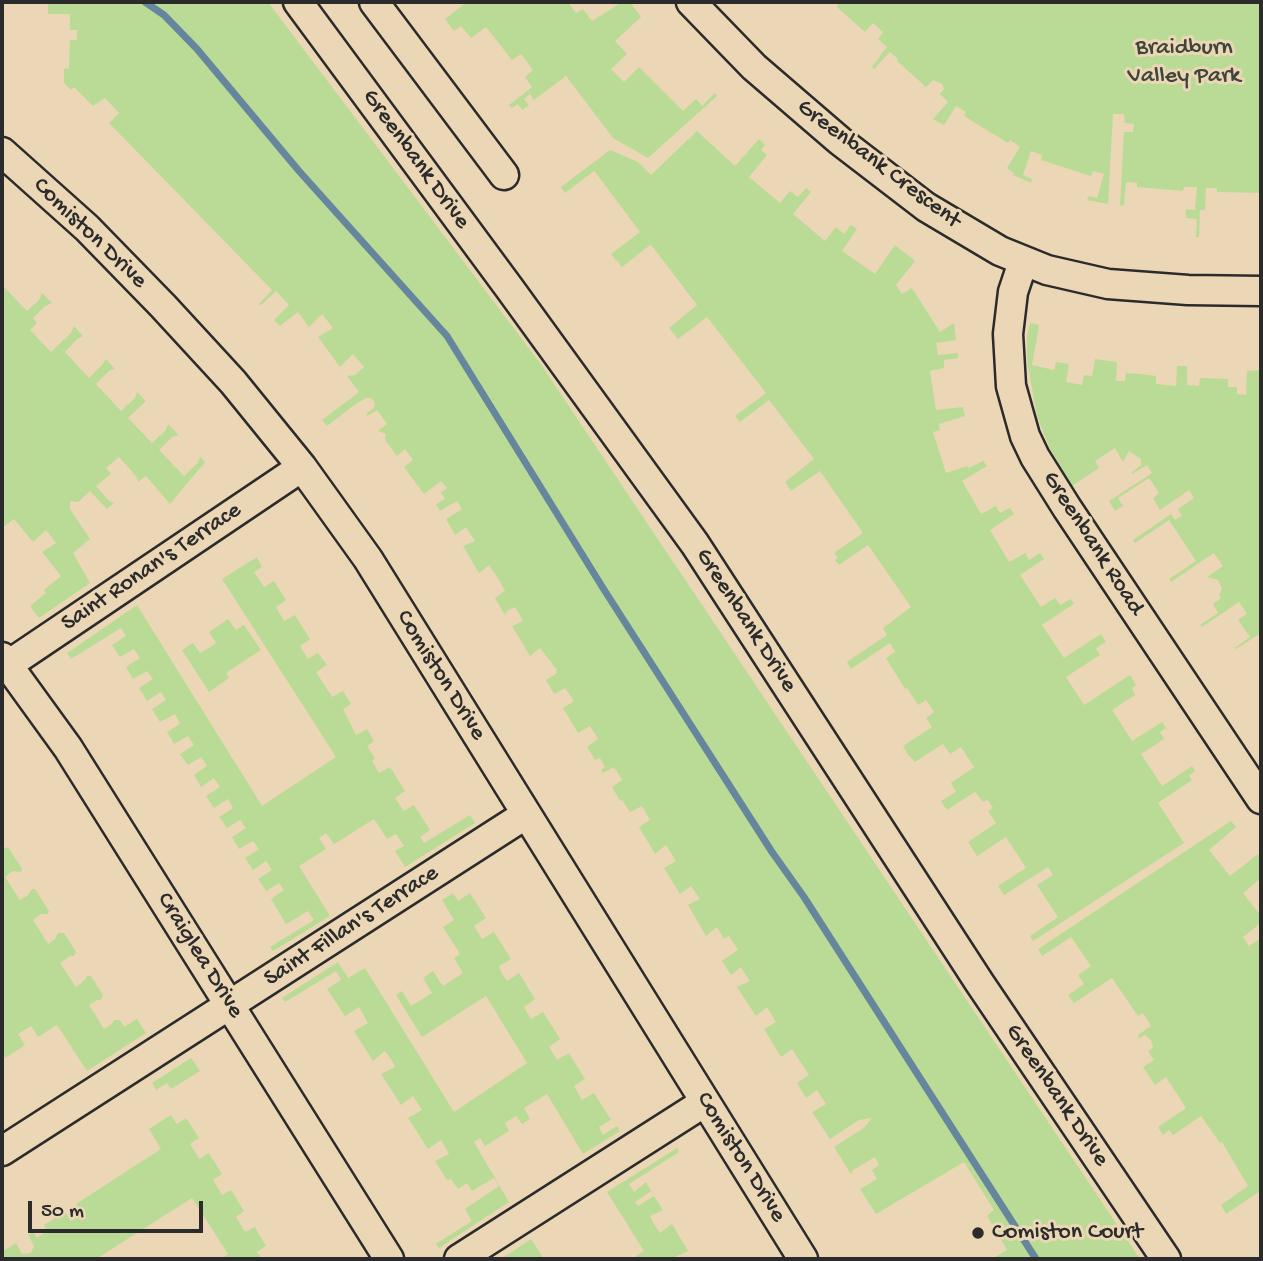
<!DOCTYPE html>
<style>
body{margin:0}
#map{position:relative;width:1263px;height:1261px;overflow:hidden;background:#ebd7b5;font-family:"Gochi Hand",sans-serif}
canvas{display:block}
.frame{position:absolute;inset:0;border:4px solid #2b2b2b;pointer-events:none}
.scale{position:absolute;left:28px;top:1201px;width:175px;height:32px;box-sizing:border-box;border:4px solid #2b2b2b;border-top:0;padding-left:9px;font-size:21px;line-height:24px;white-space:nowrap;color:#2b2b2b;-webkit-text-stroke:5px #ebd7b5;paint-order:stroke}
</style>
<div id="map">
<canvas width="1263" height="1261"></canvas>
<div class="frame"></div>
<div class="scale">50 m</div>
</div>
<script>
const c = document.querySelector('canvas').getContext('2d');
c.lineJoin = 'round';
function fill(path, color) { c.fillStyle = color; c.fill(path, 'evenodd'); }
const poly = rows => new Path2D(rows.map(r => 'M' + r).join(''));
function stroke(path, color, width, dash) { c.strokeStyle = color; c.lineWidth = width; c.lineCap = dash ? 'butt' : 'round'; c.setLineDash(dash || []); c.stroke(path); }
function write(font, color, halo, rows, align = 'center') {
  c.font = font + ' "Gochi Hand",sans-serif'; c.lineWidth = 6; c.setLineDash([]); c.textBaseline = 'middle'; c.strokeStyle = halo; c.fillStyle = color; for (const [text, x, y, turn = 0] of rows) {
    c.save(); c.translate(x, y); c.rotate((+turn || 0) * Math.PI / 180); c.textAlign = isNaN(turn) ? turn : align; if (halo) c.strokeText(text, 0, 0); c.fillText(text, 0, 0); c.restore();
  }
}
const green = poly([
 [29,2,268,2,540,363,1140,1259,992,1259,1007,1250,987,1216,994,1210,964,1162,876,1214,860,1189,877,1179,872,1170,879,1165,875,1157,853,1170,851,1174,834,1147,864,1128,872,1118,859,1120,830,1139,812,1112,826,1104,817,1090,806,1098,797,1083,809,1075,792,1049,781,1057,764,1029,776,1022,767,1007,756,1016,737,987,750,981,745,974,741,967,731,975,722,961,738,950,729,936,724,939,717,927,706,936,688,905,700,899,691,886,680,894,664,868,676,861,666,845,655,854,639,827,650,820,642,806,630,812,622,800,620,801,612,787,622,780,614,767,603,773,601,770,605,767,600,758,595,760,587,747,598,739,590,726,578,733,563,708,574,701,565,688,554,694,546,680,556,674,557,670,540,648,530,656,512,626,523,621,515,607,507,611,505,615,495,598,505,591,499,580,489,565,479,573,463,546,475,541,466,527,455,535,446,519,462,509,457,501,440,511,436,504,445,499,441,492,447,488,441,481,424,494,404,467,413,460,405,449,397,456,385,440,386,434,378,431,387,424,377,410,367,416,366,414,374,408,375,403,371,398,366,398,357,403,327,426,322,420,359,392,347,376,355,375,364,367,353,354,340,367,318,337,333,328,322,314,309,327,298,312,280,326,274,320,289,305,276,291,261,305,259,304,272,290,109,123,119,113,105,98,93,106,74,87,71,90,64,83,64,69,69,68,70,40,77,40,77,30,70,30,70,14,48,14,48,3],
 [467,2,568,2,576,13,583,9,592,21,622,2,630,2,641,17,615,41,627,54,611,69,624,82,639,67,683,111,696,99,702,106,715,93,717,96,648,158,613,138,566,76,534,100,530,94,524,99,529,105,522,110,518,104,512,108,509,105,532,87,525,77,533,70,521,54,512,60,486,27,471,38,461,26,454,31,445,19],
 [835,2,1261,2,1261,193,1217,192,1217,188,1206,188,1205,210,1200,210,1199,237,1196,237,1197,219,1186,218,1186,209,1195,210,1197,187,1184,187,1183,191,1161,189,1137,187,1137,183,1126,182,1124,205,1120,206,1124,132,1133,132,1134,124,1125,123,1124,114,1113,114,1108,204,1087,200,1089,196,1097,198,1104,174,1093,171,1091,176,1041,160,1042,155,1031,151,1023,175,1032,179,1031,183,1013,175,1014,173,1007,168,1020,147,1010,140,1008,143,985,129,964,116,966,112,956,106,944,125,933,119,948,102,940,94,944,89,942,84,933,80,926,87,897,61,898,59,890,52,874,69,872,67,887,47,878,39,883,32,873,23,865,32,837,7,838,5],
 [697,131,735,166,759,139,765,145,761,150,767,155,749,177,780,203,790,191,798,197,806,188,811,192,793,214,825,241,836,227,844,234,851,225,857,229,842,251,875,274,895,245,915,261,896,285,902,294,912,288,940,332,954,323,956,340,936,343,938,355,958,353,958,358,944,360,944,368,930,371,936,410,963,407,965,416,939,424,940,430,933,432,946,473,967,466,969,468,983,461,987,466,962,481,981,514,996,506,1000,513,1010,508,1014,514,990,530,1009,562,1025,553,1029,560,1040,553,1044,559,1020,575,1041,607,1055,598,1060,605,1071,599,1074,604,1042,625,1064,658,1101,634,1106,642,1096,648,1100,655,1066,677,1084,705,1130,675,1136,685,1132,688,1135,695,1112,710,1132,741,1162,722,1166,728,1160,732,1164,739,1141,754,1162,786,1192,766,1195,771,1189,776,1192,780,1158,803,1184,843,1033,941,1030,936,1058,917,1037,885,1053,875,1048,867,1004,895,998,886,1026,868,1006,837,977,856,968,842,996,823,988,811,993,808,988,800,983,802,975,792,947,810,941,801,956,792,951,783,974,767,961,747,950,754,943,744,915,762,908,755,903,746,932,727,926,718,934,712,926,700,918,705,907,688,905,689,886,658,895,652,890,643,851,669,847,662,887,635,883,628,911,607,868,545,839,565,835,560,838,558,834,553,863,533,820,471,791,491,785,482,814,459,769,400,740,422,735,416,766,393,707,317,678,339,669,328,697,305,652,246,650,245,622,267,611,254,640,232,596,173,594,171,565,193,561,187,610,150,638,162,651,175],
 [2,285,27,311,39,300,42,293,52,303,45,306,33,318,37,323,30,330,51,352,71,333,74,326,83,336,77,339,65,352,89,378,102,365,106,359,115,369,109,371,96,384,121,411,135,398,137,392,146,401,128,418,152,443,166,430,168,424,179,435,172,437,159,450,184,476,198,463,200,457,205,462,170,504,146,476,138,482,136,476,119,457,106,468,111,474,96,486,108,500,114,503,107,509,90,491,78,502,70,501,70,509,90,539,73,553,90,583,39,618,30,606,46,593,44,590,61,576,42,552,56,543,46,530,33,542,14,519,2,528],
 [1030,323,1039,325,1032,365,1054,370,1056,362,1069,364,1066,382,1082,385,1084,375,1092,376,1095,359,1117,362,1116,381,1125,381,1126,373,1140,374,1156,376,1156,384,1176,386,1177,366,1187,366,1187,385,1199,386,1200,378,1228,379,1228,387,1237,387,1237,394,1246,395,1247,371,1260,370,1261,633,1236,649,1235,648,1250,637,1238,620,1247,614,1239,602,1202,627,1200,625,1218,613,1213,604,1221,598,1219,595,1222,589,1218,580,1207,577,1223,566,1214,553,1171,582,1169,579,1196,561,1169,520,1135,543,1133,540,1171,514,1175,520,1182,516,1178,509,1194,498,1189,490,1160,510,1153,498,1159,493,1149,478,1118,498,1123,506,1115,511,1109,501,1152,473,1147,465,1132,474,1131,473,1141,465,1141,459,1129,451,1123,462,1115,448,1095,461,1099,468,1072,486,1049,447,1037,416,1027,360,1027,336],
 [257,557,262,567,254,572,264,587,274,581,286,600,276,607,284,621,295,615,310,639,300,646,308,659,318,653,327,665,316,672,332,697,343,691,351,704,343,709,356,735,367,729,374,741,367,746,375,758,372,761,379,773,390,767,405,791,395,798,404,811,414,805,430,830,420,837,424,843,470,815,475,823,405,867,395,851,404,846,396,834,387,839,374,819,334,844,326,833,319,838,326,849,299,866,330,916,273,951,270,947,314,920,308,911,286,924,271,899,284,890,279,883,266,891,258,879,272,870,266,861,253,870,245,858,259,849,253,841,239,849,232,837,246,828,240,820,227,828,219,817,233,808,228,799,214,808,206,796,220,787,214,778,201,787,194,775,207,766,201,757,188,765,180,754,194,745,188,736,174,744,167,732,180,724,175,714,160,722,152,709,166,700,161,692,147,701,139,688,153,679,147,671,133,679,126,667,140,658,134,649,120,657,112,645,126,636,121,628,71,659,67,653,137,605,262,806,336,757,222,579],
 [228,619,236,630,244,625,261,650,226,673,229,678,209,692,182,650,193,643,200,653,209,648,216,643,209,632],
 [1231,821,1236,827,1209,850,1230,876,1258,854,1261,859,1261,878,1243,893,1261,916,1261,923,1243,937,1249,946,1261,938,1261,1195,1259,1192,1226,1214,1221,1205,1248,1186,1222,1142,1220,1143,1201,1116,1173,1135,1169,1130,1163,1135,1158,1127,1186,1108,1166,1077,1155,1085,1143,1067,1154,1060,1148,1051,1153,1048,1151,1040,1145,1035,1139,1039,1138,1035,1151,1026,1143,1013,1138,1016,1112,978,1074,1003,1068,995,1084,984,1078,975,1091,966,1071,937,1042,956,1038,949],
 [8,847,22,869,21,872,13,871,5,877,20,900,28,895,32,889,35,889,49,911,48,914,41,914,33,920,48,944,55,939,58,933,64,933,76,952,74,956,70,956,60,963,76,987,85,980,87,976,91,976,103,995,101,1000,97,1000,89,1005,104,1029,112,1024,114,1020,120,1020,124,1027,137,1019,146,1033,87,1071,57,1025,38,1037,31,1026,18,1034,25,1045,5,1058,2,1052,2,850],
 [453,893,458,901,470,893,486,918,474,926,482,939,494,932,511,959,499,966,502,974,507,981,519,973,535,999,524,1007,531,1019,543,1012,560,1039,549,1047,557,1060,569,1053,585,1079,574,1086,582,1100,594,1093,611,1120,599,1127,603,1135,617,1126,620,1131,583,1154,547,1094,524,1108,530,1119,522,1124,516,1116,505,1123,509,1131,485,1146,480,1138,474,1142,509,1202,439,1248,436,1244,472,1221,465,1209,499,1186,494,1178,472,1191,467,1183,458,1189,451,1179,447,1180,435,1161,449,1154,441,1140,428,1149,408,1118,422,1110,413,1096,401,1105,381,1074,395,1067,391,1059,385,1051,373,1061,354,1031,368,1023,359,1007,345,1016,327,989,341,980,336,971,285,1002,282,998,338,962,348,978,365,968,454,1112,527,1063,486,996,422,1037,396,995,402,991,411,1006,432,993,423,978,433,971,443,986,463,973,454,958,460,954,443,927,454,920,442,900],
 [191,1058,200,1071,171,1089,167,1083,156,1090,152,1083],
 [171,1115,177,1124,186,1118,199,1138,190,1144,199,1159,209,1153,222,1174,213,1180,222,1195,231,1190,244,1211,236,1217,245,1232,255,1227,260,1236,266,1246,257,1252,262,1259,221,1259,228,1254,192,1198,96,1259,2,1259,2,1252,16,1243,22,1254,31,1253,34,1246,28,1235,33,1232,37,1238,47,1231,44,1225,65,1212,71,1221,81,1214,76,1204,161,1149,149,1129],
 [677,1148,679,1152,629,1184,634,1192,646,1182,651,1191,635,1202,638,1206,654,1196,663,1210,650,1216,654,1224,660,1233,672,1224,688,1251,675,1257,675,1259,631,1259,644,1251,607,1192],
 [531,1239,544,1259,501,1259]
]);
const stream = poly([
 [145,2,164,15,197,49,299,171,447,336,603,588,772,852,804,897,1036,1259]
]);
const minor = poly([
 [298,2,510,289,695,544,979,982,1166,1259],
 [374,2,504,175],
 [691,2,754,67,840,141,926,207,1000,251,1047,270,1108,284,1188,290,1261,291],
 [2,152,87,228,163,306,233,382,302,467,368,559,803,1259],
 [1023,262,1013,292,1008,334,1011,386,1025,436,1035,457,1067,508,1261,799],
 [2,657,68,748,389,1259],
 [2,669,302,467],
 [2,1151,525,815],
 [459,1259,705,1102]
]);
const markers = [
 [978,1233,7,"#2b2b2b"]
];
const parkNames = [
 ["Braidburn",1184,49],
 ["Valley Park",1184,77]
];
const streetNames = [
 ["Greenbank Drive",415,160,54],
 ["Greenbank Crescent",878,165,37],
 ["Comiston Drive",89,234,44],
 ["Greenbank Road",1092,544,57],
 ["Saint Ronan's Terrace",152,568,-34],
 ["Greenbank Drive",745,621,57],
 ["Comiston Drive",440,676,58],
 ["Saint Fillan's Terrace",352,927,-33],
 ["Craiglea Drive",199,956,58],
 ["Greenbank Drive",1056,1096,56],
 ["Comiston Drive",740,1158,58]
];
const poiNames = [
 ["Comiston Court",992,1233]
];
fill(green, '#badb95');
stroke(stream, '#65869d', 7);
stroke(minor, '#2b2b2b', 33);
stroke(minor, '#ebd7b5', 28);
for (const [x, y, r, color] of markers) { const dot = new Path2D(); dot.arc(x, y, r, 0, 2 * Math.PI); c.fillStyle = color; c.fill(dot); stroke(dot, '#ebd7b5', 2.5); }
write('24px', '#40453b', '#ebd7b5', parkNames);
write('24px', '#2b2b2b', '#ebd7b5', streetNames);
write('24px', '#2b2b2b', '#ebd7b5', poiNames, 'left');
</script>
